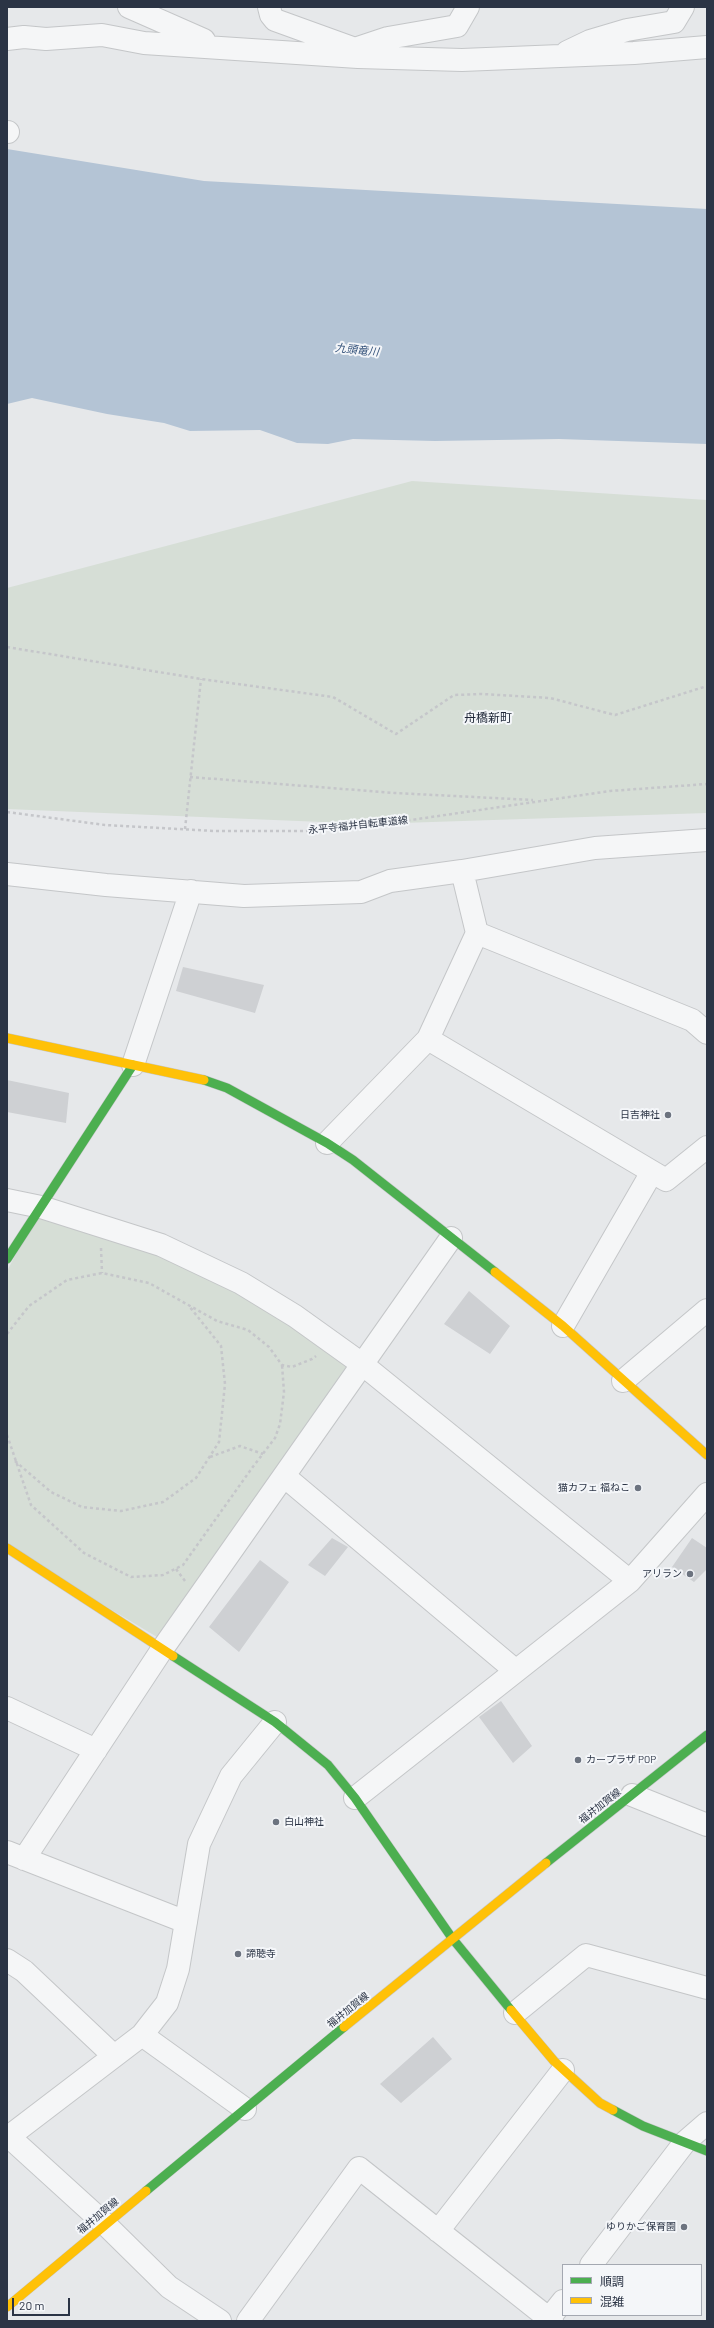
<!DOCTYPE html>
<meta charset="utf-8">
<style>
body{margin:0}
#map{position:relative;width:714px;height:2328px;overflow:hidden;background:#e6e8ea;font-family:Barlow,"Noto Sans JP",sans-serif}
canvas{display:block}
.frame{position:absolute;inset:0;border:8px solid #2b3445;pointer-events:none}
.legend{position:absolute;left:562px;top:2264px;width:140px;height:52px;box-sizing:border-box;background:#f4f6f9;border:1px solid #a4a8b1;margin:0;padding:5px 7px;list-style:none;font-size:12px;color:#2b3445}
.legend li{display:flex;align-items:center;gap:8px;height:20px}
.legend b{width:20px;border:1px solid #a4a8b1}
.scale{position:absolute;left:12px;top:2298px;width:58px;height:18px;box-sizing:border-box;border:2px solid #2b3445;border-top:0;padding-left:5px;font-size:12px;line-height:14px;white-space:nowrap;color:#2b3445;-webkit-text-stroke:3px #f4f6f9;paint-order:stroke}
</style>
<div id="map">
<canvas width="714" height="2328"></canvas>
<div class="frame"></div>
<ul class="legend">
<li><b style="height:5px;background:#4caf50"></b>順調</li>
<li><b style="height:5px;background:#ffc107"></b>混雑</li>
</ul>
<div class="scale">20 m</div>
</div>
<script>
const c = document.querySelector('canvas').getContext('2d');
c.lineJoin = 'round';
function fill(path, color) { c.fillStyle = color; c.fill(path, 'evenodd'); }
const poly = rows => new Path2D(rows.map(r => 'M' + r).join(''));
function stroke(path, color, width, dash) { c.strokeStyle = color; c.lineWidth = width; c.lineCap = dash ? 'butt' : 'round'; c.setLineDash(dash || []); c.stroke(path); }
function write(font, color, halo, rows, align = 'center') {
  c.font = font + ' Barlow,"Noto Sans JP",sans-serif'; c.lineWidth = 4; c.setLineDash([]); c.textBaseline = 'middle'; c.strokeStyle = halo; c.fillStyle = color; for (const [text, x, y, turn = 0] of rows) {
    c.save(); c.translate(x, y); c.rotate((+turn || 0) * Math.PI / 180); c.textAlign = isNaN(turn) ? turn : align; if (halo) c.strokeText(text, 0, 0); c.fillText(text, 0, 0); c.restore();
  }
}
const green = poly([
 [412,481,707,500,707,813,371,824,7,809,7,588],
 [41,1207,161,1245,362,1364,167,1643,7,1547,7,1271]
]);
const water = poly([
 [7,149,204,181,707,209,707,444,559,439,435,441,353,439,328,444,297,443,260,430,190,431,164,423,107,414,32,398,7,404]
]);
const building = poly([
 [183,967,264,985,255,1013,176,991],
 [7,1080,69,1093,66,1123,7,1112],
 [469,1291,510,1326,490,1354,444,1324],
 [332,1538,348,1547,325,1576,308,1565],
 [692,1538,707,1548,707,1569,694,1582,672,1567],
 [260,1560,289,1582,239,1652,209,1627],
 [501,1701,532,1746,513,1763,479,1717],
 [433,2037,452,2059,401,2103,380,2084]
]);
const path = poly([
 [7,647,201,679,333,697,396,734,454,695,482,694,550,698,615,715,707,686],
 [190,777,395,793,533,800],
 [7,812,105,825,215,831,305,831,397,822,610,791,707,784],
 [185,829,201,679],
 [101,1248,102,1273],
 [7,1334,29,1306,67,1280,102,1273,149,1283,217,1321,248,1330,269,1347,282,1365,292,1367,312,1359,316,1356],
 [7,1435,31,1505,84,1553,131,1577,163,1575,183,1565,252,1468,275,1438,280,1424,284,1392,282,1365],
 [210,1457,240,1446,263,1454],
 [15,1461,51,1492,82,1507,121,1511,163,1502,196,1478,219,1442,225,1384,221,1346,189,1306],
 [176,1569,185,1581]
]);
const street = poly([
 [129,7,204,40],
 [269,7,271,15,275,20,358,50],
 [7,39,24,37,46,39,102,35,144,43,358,57,462,60,634,53,707,47],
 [358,48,388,38,457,26,468,7],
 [567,52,590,41,627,30,674,22,683,7],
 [7,132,8,132],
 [7,874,106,885,244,896,361,892,390,881,462,871,595,848,707,840],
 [477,933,692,1020,707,1033],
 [428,1039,666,1180,707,1147],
 [133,1065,191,891],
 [327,1143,428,1039,477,933,462,871],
 [7,1200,41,1207,161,1245,241,1283,295,1316,362,1364,630,1581],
 [563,1326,652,1172],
 [623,1381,707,1310],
 [284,1476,516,1671],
 [7,1708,96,1750],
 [632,1795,707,1825],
 [355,1798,630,1581,707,1494],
 [7,1852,186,1922],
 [24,1859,163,1648,451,1238],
 [7,1960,24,1971,114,2056],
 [515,2013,586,1955,707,1988],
 [142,2035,245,2109],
 [7,2135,105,2224,169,2287,220,2321],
 [7,2138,142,2035,167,2003,178,1969,199,1844,231,1776,275,1722],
 [438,2231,563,2070],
 [591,2265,685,2142,707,2123],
 [248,2321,359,2168,552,2321],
 [547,2321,563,2301]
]);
const fast = poly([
 [204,1080,227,1088,327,1143,353,1160,495,1272],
 [7,1259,133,1065],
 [173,1656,275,1722,328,1765,355,1798,452,1938,511,2010],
 [546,1863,707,1735],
 [613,2110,643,2126,707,2151],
 [146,2191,344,2027]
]);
const slow = poly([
 [7,1038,204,1080],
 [495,1272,563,1326,707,1455],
 [7,1548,173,1656],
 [511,2010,554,2061,600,2103,613,2110],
 [344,2027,546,1863],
 [7,2307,146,2191]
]);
const markers = [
 [668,1115,4,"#6c737f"],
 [638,1488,4,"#6c737f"],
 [690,1574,4,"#6c737f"],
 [578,1760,4,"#6c737f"],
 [276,1822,4,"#6c737f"],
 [238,1954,4,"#6c737f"],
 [684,2227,4,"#6c737f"]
];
const streetNames = [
 ["永平寺福井自転車道線",358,825,-6],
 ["福井加賀線",600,1806,-38],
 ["福井加賀線",348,2010,-39],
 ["福井加賀線",98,2216,-40]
];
const poiNames = [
 ["日吉神社",660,1115],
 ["猫カフェ 福ねこ",630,1488],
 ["アリラン",682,1574],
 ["カープラザ POP",586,1760,"left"],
 ["白山神社",284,1822,"left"],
 ["諦聴寺",246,1954,"left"],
 ["ゆりかご保育園",676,2227]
];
const waterNames = [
 ["九頭竜川",357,350,6]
];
const quarterNames = [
 ["舟橋新町",488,718]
];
fill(green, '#d6ded6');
fill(water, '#b4c4d5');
fill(building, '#ced0d3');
stroke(street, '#c4c6c8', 24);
stroke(fast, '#c4c6c8', 10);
stroke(slow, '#c4c6c8', 10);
stroke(path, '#c5c6ca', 2.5, [3, 3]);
stroke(street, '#f5f6f7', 22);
stroke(fast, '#4caf50', 9);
stroke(slow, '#ffc107', 9);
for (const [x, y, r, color] of markers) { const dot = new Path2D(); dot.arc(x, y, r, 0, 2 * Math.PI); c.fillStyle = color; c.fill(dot); stroke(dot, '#f4f6f9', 1.5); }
write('10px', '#2b3445', '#f4f6f9', streetNames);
write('10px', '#2b3445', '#f4f6f9', poiNames, 'right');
write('italic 11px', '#34527a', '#f4f6f9', waterNames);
write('12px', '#1d2536', '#f4f6f9', quarterNames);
</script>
